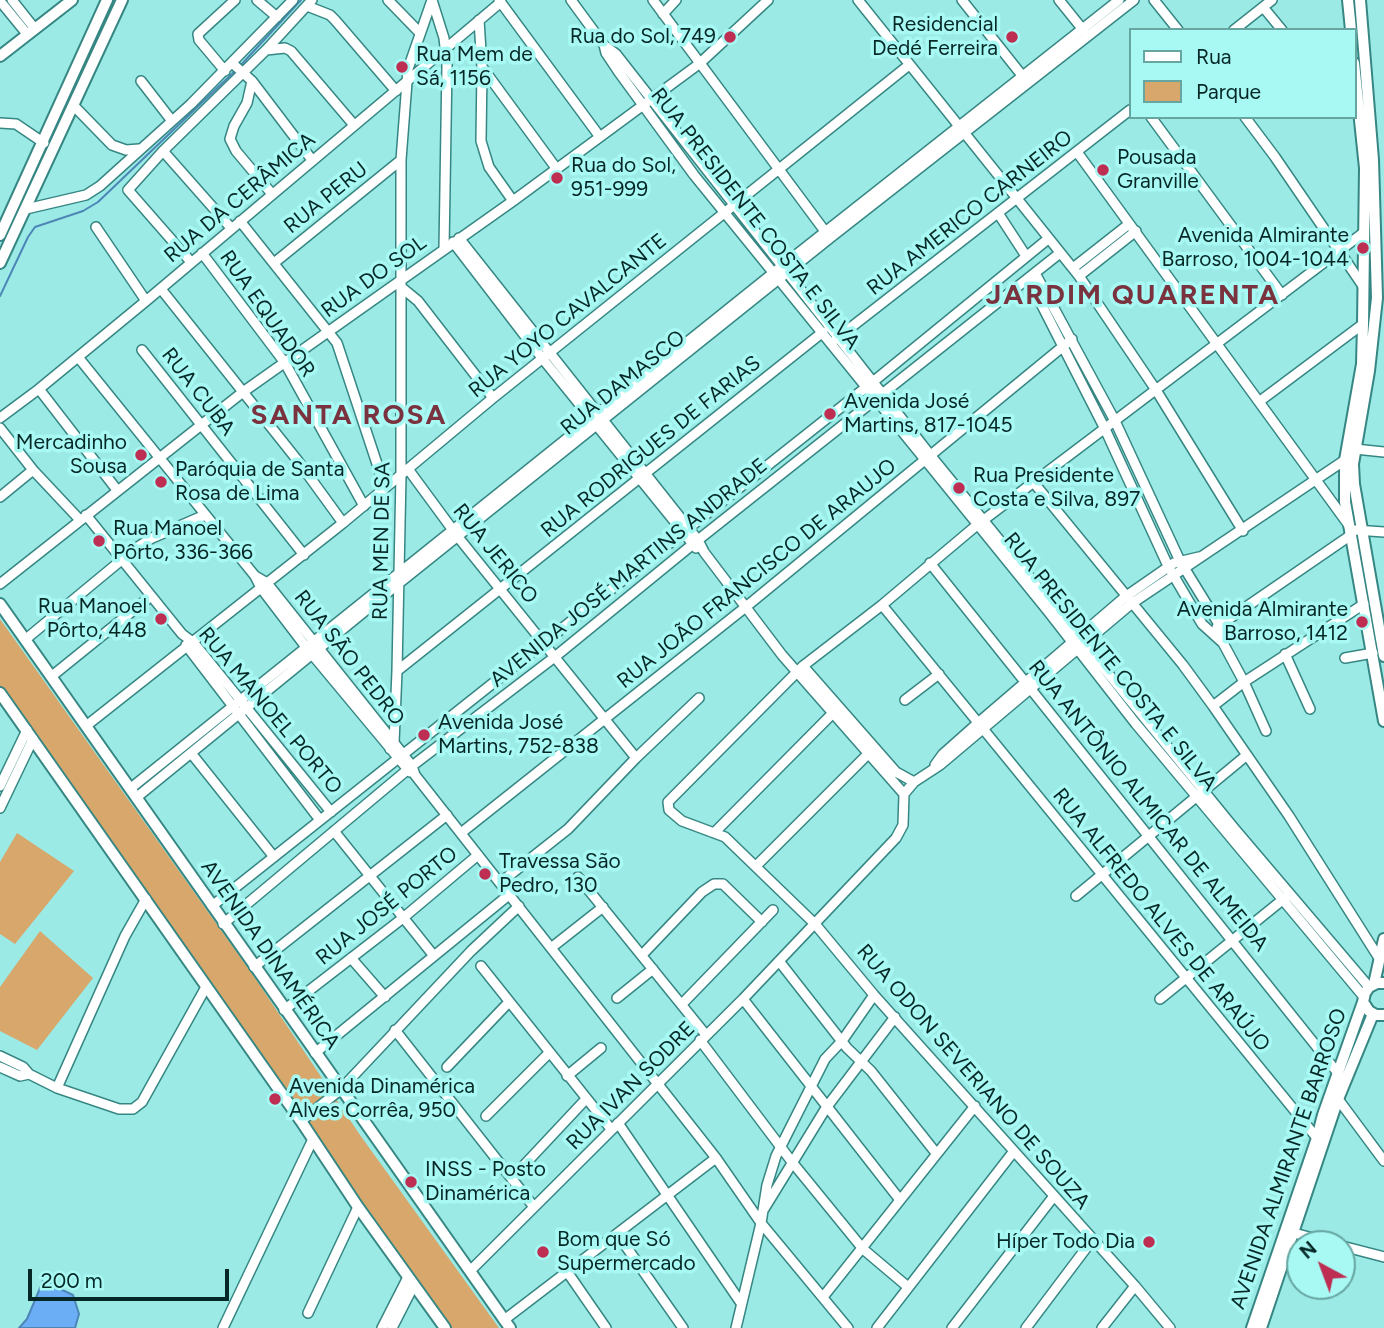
<!DOCTYPE html>
<meta charset="utf-8">
<style>
body{margin:0}
#map{position:relative;width:1384px;height:1328px;overflow:hidden;background:#9beae6;font-family:Figtree,sans-serif}
canvas{display:block}
.legend{position:absolute;left:1129px;top:28px;width:228px;height:91px;box-sizing:border-box;background:#a8f8f3;border:2px solid #67a5a1;margin:0;padding:9px 12px;list-style:none;font-size:21px;color:#052827}
.legend li{display:flex;align-items:center;gap:14px;height:35px}
.legend b{width:35px;border:2px solid #67a5a1}
.north{position:absolute;left:1286px;top:1230px;width:70px;height:70px;box-sizing:border-box;background:#a8f8f3;border:2px solid #67a5a1;border-radius:50%;rotate:319deg;font-size:19px;font-weight:700;line-height:28px;text-align:center;color:#052827}
.north::after{content:'';display:block;margin:auto;width:24px;height:32px;background:#be2d52;clip-path:polygon(50% 0,100% 100%,50% 72%,0 100%)}
.scale{position:absolute;left:28px;top:1269px;width:201px;height:32px;box-sizing:border-box;border:4px solid #052827;border-top:0;padding-left:9px;font-size:21px;line-height:24px;white-space:nowrap;color:#052827;-webkit-text-stroke:5px #a8f8f3;paint-order:stroke}
</style>
<div id="map">
<canvas width="1384" height="1328"></canvas>
<ul class="legend">
<li><b style="height:9px;background:#fff"></b>Rua</li>
<li><b style="height:19px;background:#d7a76b"></b>Parque</li>
</ul>
<div class="north">N</div>
<div class="scale">200 m</div>
</div>
<script>
const c = document.querySelector('canvas').getContext('2d');
c.lineJoin = 'round';
function fill(path, color) { c.fillStyle = color; c.fill(path, 'evenodd'); }
const poly = rows => new Path2D(rows.map(r => 'M' + r).join(''));
function stroke(path, color, width, dash) { c.strokeStyle = color; c.lineWidth = width; c.lineCap = dash ? 'butt' : 'round'; c.setLineDash(dash || []); c.stroke(path); }
function write(font, color, halo, rows, align = 'center') {
  c.font = font + ' Figtree,sans-serif'; c.lineWidth = 7; c.setLineDash([]); c.textBaseline = 'middle'; c.strokeStyle = halo; c.fillStyle = color; for (const [text, x, y, turn = 0] of rows) {
    c.save(); c.translate(x, y); c.rotate((+turn || 0) * Math.PI / 180); c.textAlign = isNaN(turn) ? turn : align; if (halo) c.strokeText(text, 0, 0); c.fillText(text, 0, 0); c.restore();
  }
}
const green = poly([
 [0,619,255,978,360,1135,499,1328,446,1328,0,690],
 [17,833,74,871,15,944,0,934,0,862],
 [40,931,93,978,37,1050,0,1031,0,987]
]);
const water = poly([
 [43,1281,73,1295,79,1314,75,1328,19,1328,27,1319,43,1281]
]);
const stream = poly([
 [240,66,301,0],
 [0,296,28,237,35,227,83,211,98,202,236,70]
]);
const minor = poly([
 [12,0,35,29],
 [257,0,277,17],
 [388,0,420,33],
 [432,0,444,38,447,65,444,249],
 [499,0,600,137],
 [571,0,604,45,606,53,618,71,694,175,1047,610,1136,724,1364,997],
 [653,0,827,234],
 [858,0,1079,276,1156,390,1243,531],
 [962,0,1024,78],
 [1059,0,1084,31],
 [1154,0,1178,30],
 [0,1,27,34],
 [307,6,330,15,335,20,396,91],
 [1263,7,1282,30],
 [663,14,676,0],
 [479,20,482,67,481,141,489,167,513,201],
 [1234,30,1272,0],
 [604,45,616,54,931,456,1234,828,1369,987],
 [266,50,285,48,291,51,354,125],
 [232,63,252,81,312,160],
 [482,67,556,168],
 [225,71,199,40,198,34,235,0],
 [141,81,172,121],
 [252,81,247,103,234,126,230,139,236,151,272,194],
 [74,106,112,145,126,150,139,149],
 [1151,117,1282,295],
 [1245,117,1275,157,1363,286],
 [0,123,16,124,44,143],
 [163,151,231,228],
 [1077,152,1348,524],
 [26,209,86,195,100,186,191,104,293,0],
 [998,213,1026,256],
 [240,221,337,343,385,488],
 [96,227,146,301],
 [459,238,698,540,704,552,782,655,904,794],
 [453,242,542,358,696,548],
 [202,253,285,363,364,506],
 [191,262,128,190,163,151,266,50,312,0],
 [274,263,401,160],
 [1073,268,1129,224],
 [1036,275,1115,421,1180,561,1220,626,1223,643,1244,682,1266,731],
 [1079,276,1136,231],
 [1029,280,1105,429,1168,566,1202,624,1223,643],
 [401,287,418,301,493,398],
 [161,289,298,461,343,523],
 [836,339,1130,110],
 [142,350,304,555],
 [78,357,255,576,261,588,306,647,410,772],
 [39,389,117,490],
 [1260,401,1363,324],
 [0,418,39,389,146,301,501,2],
 [0,428,33,470,80,520],
 [1355,449,1384,452],
 [408,469,458,537,636,758],
 [1034,483,1183,665,1213,706,1289,816,1379,958],
 [0,497,33,470],
 [86,515,182,634,194,643,331,812],
 [1355,530,1384,532],
 [930,563,1337,1072],
 [255,576,267,583,388,735,412,766,415,775,716,1158,761,1223,848,1328],
 [0,584,243,392,513,201,699,64,768,0],
 [882,605,1317,1138],
 [1217,627,1351,535],
 [26,639,136,548,152,538,205,515],
 [186,645,320,820],
 [1285,654,1310,709],
 [1345,658,1373,653],
 [803,666,896,772,914,782],
 [397,671,823,332],
 [52,676,151,596],
 [905,700,939,674],
 [1213,706,1244,682,1364,604],
 [86,726,343,523,493,398,909,65],
 [390,749,394,743,397,671,401,475,401,160,408,69,432,0],
 [191,753,274,857],
 [935,765,943,754,979,722,1125,597,1174,563,1199,557],
 [0,786,27,730],
 [131,788,782,266,1119,0],
 [137,797,398,584,830,238,1134,0],
 [0,808,33,739],
 [334,831,434,956],
 [715,832,832,714],
 [461,833,747,606,1072,339],
 [756,866,868,754],
 [578,877,706,1035],
 [501,882,568,829,636,758,699,698],
 [1076,896,1247,755],
 [212,906,874,381,1048,239],
 [223,924,412,766,556,656,698,540,1060,253],
 [551,948,603,907],
 [642,955,702,892,714,884,723,884,762,922],
 [351,958,385,997],
 [779,961,847,1048,871,1071,936,1153],
 [481,966,611,1129],
 [254,967,447,815],
 [617,998,653,969],
 [743,999,900,1200],
 [1160,999,1286,897],
 [682,1004,773,910],
 [284,1010,403,918,478,855],
 [395,1030,534,1207],
 [700,1040,792,1162,863,1249,908,1287],
 [315,1053,510,894],
 [0,1056,23,1067,29,1074,57,1088,119,1109,133,1109,142,1102,206,987],
 [0,1067,20,1076,29,1074],
 [447,1067,509,1002],
 [567,1076,601,1048],
 [57,1088,125,936,146,899],
 [1338,1099,1384,1161],
 [486,1116,549,1053],
 [301,1121,340,1090,471,951,519,906],
 [618,1123,741,1303],
 [512,1178,586,1099],
 [764,1209,826,1108,895,1017],
 [1294,1233,1335,1244],
 [618,1235,683,1328],
 [1342,1246,1384,1257],
 [470,1271,743,999,896,838,903,825,904,794,914,782,940,765,1131,604,1345,460],
 [568,1273,606,1328],
 [823,1297,975,1106],
 [308,1313,358,1207],
 [504,1320,716,1158],
 [223,1328,313,1139],
 [382,1328,408,1277],
 [392,1328,414,1285],
 [736,1328,761,1223,767,1185,776,1156,825,1059,842,1041,874,995],
 [877,1328,1014,1151],
 [952,1328,1054,1196],
 [1026,1328,1093,1239],
 [1102,1328,1135,1286],
 [1170,1328,1135,1286,874,995,815,924,725,837,682,821,669,810,668,802,803,666,882,605,977,525,1363,233]
]);
const major = poly([
 [1348,0,1351,30],
 [1360,0,1373,160,1377,298,1369,371,1353,464,1354,484,1384,656],
 [0,56,72,0],
 [1354,63,1365,168,1363,324,1362,364,1345,460,1345,502,1384,721],
 [0,235,107,0],
 [0,263,122,0],
 [0,604,510,1328],
 [0,693,301,1121,358,1207,445,1328],
 [1384,983,1377,983,1369,987,1365,993,1363,1002,1369,1011,1376,1015,1384,1015],
 [1374,984,1384,939],
 [1252,1328,1317,1138,1323,1115,1363,1002],
 [1261,1328,1338,1099,1373,1014]
]);
const markers = [
 [730,37,7,"#be2d52"],
 [1012,37,7,"#be2d52"],
 [402,67,7,"#be2d52"],
 [1103,170,7,"#be2d52"],
 [557,178,7,"#be2d52"],
 [1363,248,7,"#be2d52"],
 [830,414,7,"#be2d52"],
 [141,455,7,"#be2d52"],
 [161,482,7,"#be2d52"],
 [959,488,7,"#be2d52"],
 [99,541,7,"#be2d52"],
 [161,619,7,"#be2d52"],
 [1362,622,7,"#be2d52"],
 [424,735,7,"#be2d52"],
 [485,874,7,"#be2d52"],
 [275,1099,7,"#be2d52"],
 [411,1182,7,"#be2d52"],
 [1149,1242,7,"#be2d52"],
 [543,1252,7,"#be2d52"]
];
const poiNames = [
 ["Residencial",998,25,"right"],
 ["Dedé Ferreira",998,49,"right"],
 ["Rua do Sol, 749",716,37,"right"],
 ["Rua Mem de",416,55],
 ["Sá, 1156",416,79],
 ["Pousada",1117,158],
 ["Granville",1117,182],
 ["Rua do Sol,",571,166],
 ["951-999",571,190],
 ["Avenida Almirante",1349,236,"right"],
 ["Barroso, 1004-1044",1349,260,"right"],
 ["Avenida José",844,402],
 ["Martins, 817-1045",844,426],
 ["Mercadinho",127,443,"right"],
 ["Sousa",127,467,"right"],
 ["Paróquia de Santa",175,470],
 ["Rosa de Lima",175,494],
 ["Rua Presidente",973,476],
 ["Costa e Silva, 897",973,500],
 ["Rua Manoel",113,529],
 ["Pôrto, 336-366",113,553],
 ["Rua Manoel",147,607,"right"],
 ["Pôrto, 448",147,631,"right"],
 ["Avenida Almirante",1348,610,"right"],
 ["Barroso, 1412",1348,634,"right"],
 ["Avenida José",438,723],
 ["Martins, 752-838",438,747],
 ["Travessa São",499,862],
 ["Pedro, 130",499,886],
 ["Avenida Dinamérica",289,1087],
 ["Alves Corrêa, 950",289,1111],
 ["INSS - Posto",425,1170],
 ["Dinamérica",425,1194],
 ["Bom que Só",557,1240],
 ["Supermercado",557,1264],
 ["Híper Todo Dia",1135,1242,"right"]
];
const streetNames = [
 ["RUA DA CERÂMICA",240,198,-40],
 ["RUA PERU",326,198,-39],
 ["RUA AMERICO CARNEIRO",970,213,-38],
 ["RUA PRESIDENTE COSTA E SILVA",755,219,52],
 ["RUA DO SOL",374,277,-36],
 ["RUA EQUADOR",267,314,55],
 ["RUA YOYO CAVALCANTE",568,316,-39],
 ["RUA DAMASCO",623,383,-39],
 ["RUA CUBA",198,392,52],
 ["RUA RODRIGUES DE FARIAS",651,447,-39],
 ["RUA MEN DE SA",382,541,-89],
 ["RUA JERICO",495,554,51],
 ["AVENIDA JOSÉ MARTINS ANDRADE",629,573,-39],
 ["RUA JOÃO FRANCISCO DE ARAUJO",757,574,-39],
 ["RUA SÃO PEDRO",349,658,52],
 ["RUA PRESIDENTE COSTA E SILVA",1110,662,51],
 ["RUA MANOEL PORTO",270,711,50],
 ["RUA ANTÔNIO ALMICAR DE ALMEIDA",1148,806,51],
 ["RUA JOSÉ PORTO",387,906,-39],
 ["RUA ALFREDO ALVES DE ARAÚJO",1161,920,51],
 ["AVENIDA DINAMÉRICA",270,955,55],
 ["RUA ODON SEVERIANO DE SOUZA",973,1077,49],
 ["RUA IVAN SODRE",631,1086,-45],
 ["AVENIDA ALMIRANTE BARROSO",1289,1159,-71]
];
const districtNames = [
 ["JARDIM QUARENTA",1133,296],
 ["SANTA ROSA",349,416]
];
fill(green, '#d7a76b');
fill(water, '#6baef5');
stroke(water, '#4c86b7', 2);
stroke(stream, '#4c86b7', 2);
stroke(minor, '#368783', 12);
stroke(major, '#368783', 14);
stroke(minor, '#fff', 9);
stroke(major, '#fff', 10);
for (const [x, y, r, color] of markers) { const dot = new Path2D(); dot.arc(x, y, r, 0, 2 * Math.PI); c.fillStyle = color; c.fill(dot); stroke(dot, '#a8f8f3', 2.5); }
write('21px', '#052827', '#a8f8f3', poiNames, 'left');
write('21px', '#052827', '#a8f8f3', streetNames);
c.letterSpacing = '2px';
write('bold 28px', '#79323e', '#a8f8f3', districtNames);
c.letterSpacing = '0px';
</script>
